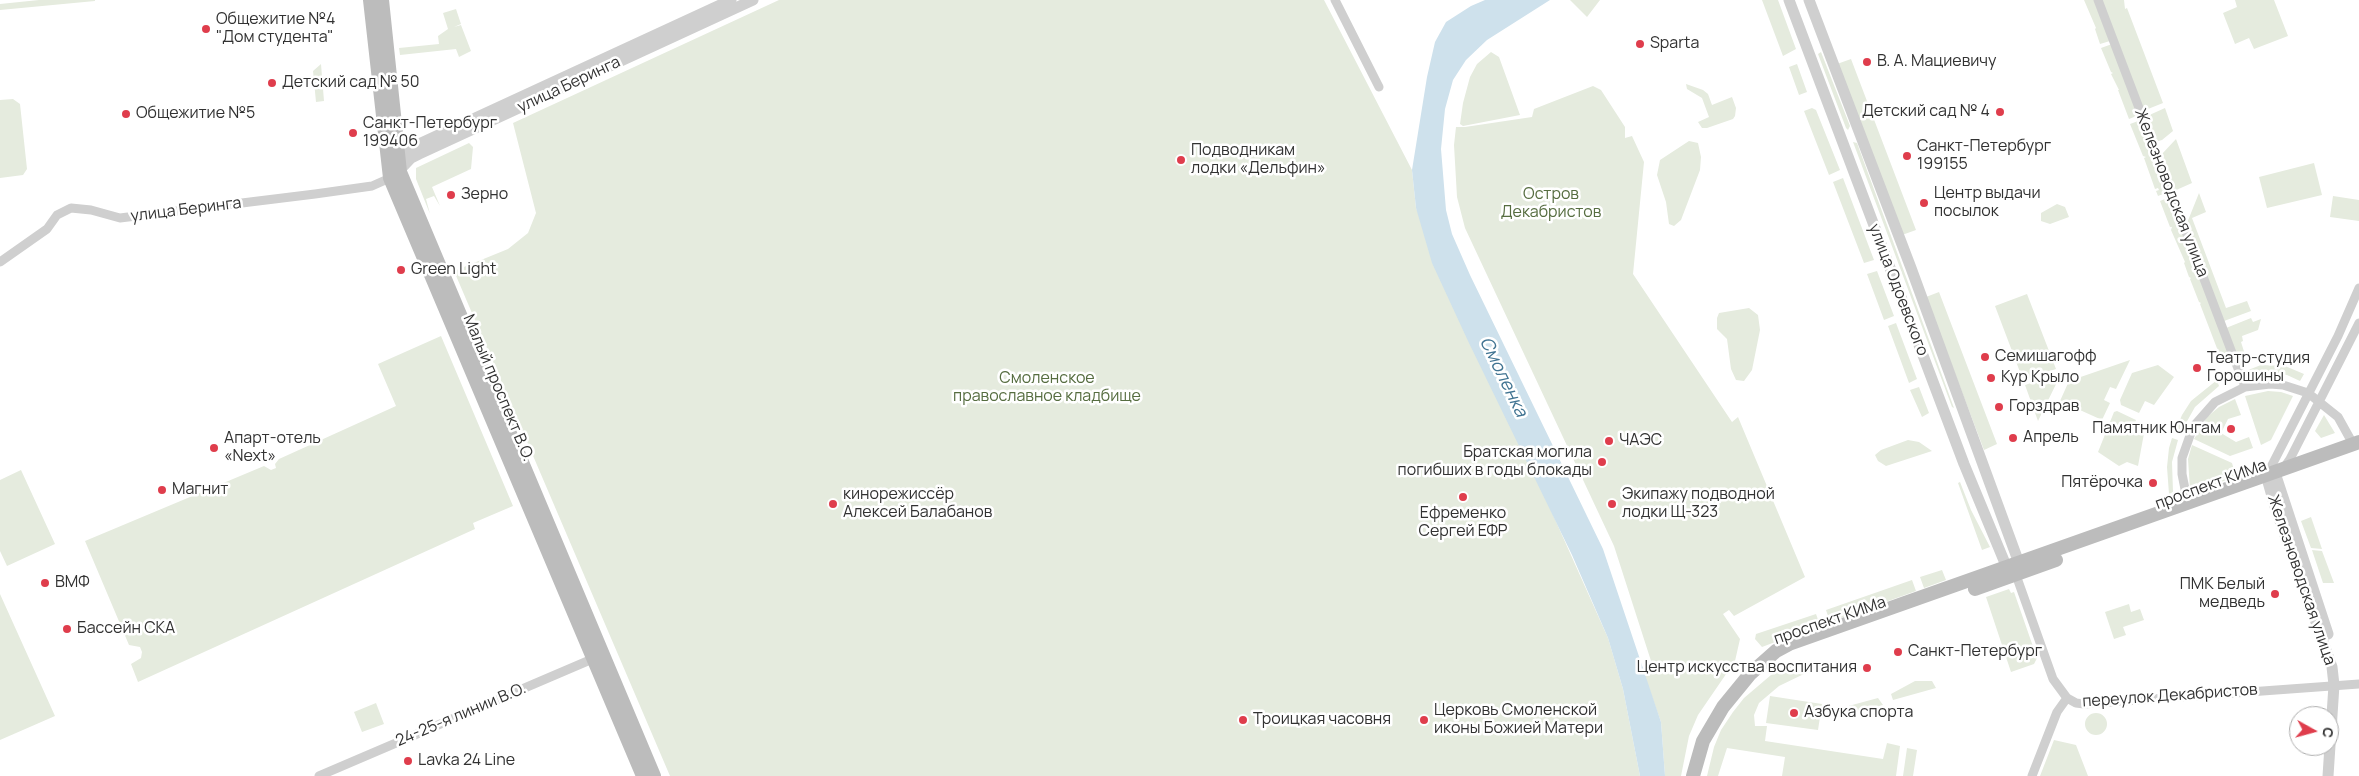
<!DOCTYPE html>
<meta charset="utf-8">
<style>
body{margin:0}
#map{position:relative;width:2359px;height:776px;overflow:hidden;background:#fff;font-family:Manrope,sans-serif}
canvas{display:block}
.north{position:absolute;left:2289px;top:706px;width:50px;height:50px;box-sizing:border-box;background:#fff;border:1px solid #adadad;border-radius:50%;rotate:97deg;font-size:14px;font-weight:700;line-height:20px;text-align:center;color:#323232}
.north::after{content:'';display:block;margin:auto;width:18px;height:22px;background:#df3d4c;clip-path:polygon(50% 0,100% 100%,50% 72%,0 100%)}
</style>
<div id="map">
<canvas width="2359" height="776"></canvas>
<div class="north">С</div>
</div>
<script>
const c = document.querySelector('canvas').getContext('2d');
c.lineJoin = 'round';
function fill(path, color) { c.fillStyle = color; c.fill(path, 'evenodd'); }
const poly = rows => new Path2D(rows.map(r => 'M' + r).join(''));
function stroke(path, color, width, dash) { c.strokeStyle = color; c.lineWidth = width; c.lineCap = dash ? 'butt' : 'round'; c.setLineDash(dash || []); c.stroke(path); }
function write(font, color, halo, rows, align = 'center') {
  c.font = font + ' Manrope,sans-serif'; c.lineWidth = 5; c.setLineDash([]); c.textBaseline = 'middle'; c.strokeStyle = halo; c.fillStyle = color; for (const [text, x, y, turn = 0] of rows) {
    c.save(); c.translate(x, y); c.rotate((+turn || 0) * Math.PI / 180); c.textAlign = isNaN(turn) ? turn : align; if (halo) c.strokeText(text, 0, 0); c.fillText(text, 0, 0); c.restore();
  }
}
const green = poly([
 [39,0,95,0,95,1,0,10,0,4],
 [779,0,1324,0,1412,170,1416,208,1608,638,1623,689,1640,776,670,776,454,271,508,249,528,233,536,213,513,123],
 [1570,0,1600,0,1587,17],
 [1762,0,1778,0,1796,49,1783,56],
 [2084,0,2095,0,2110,41,2100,44,2095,29,2096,28],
 [2101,0,2124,0,2125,9,2127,8,2163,103,2143,111],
 [2235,0,2274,0,2288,36,2254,49,2249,38,2235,44,2223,13,2237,7],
 [456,9,461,24,454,27,461,25,471,51,459,57,456,49,400,55,399,48,439,44,438,36,448,29,443,13],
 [2112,44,2139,115,2129,119,2118,90,2119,90,2111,74,2113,73,2111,72,2101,48],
 [1491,52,1499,57,1520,115,1463,126,1460,124,1463,103,1470,77,1477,64],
 [1821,52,1850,126,1848,130,1846,128,1818,54],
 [1851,59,1916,230,1902,235,1837,64],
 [321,64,324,101,316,102,313,71],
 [1797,64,1807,92,1799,95,1789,67],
 [1686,84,1703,90,1708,94,1712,105,1732,97,1736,108,1735,116,1733,119,1707,128,1702,128,1698,122,1709,117,1702,98,1687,89],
 [1593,86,1601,90,1625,127,1625,138,1632,136,1644,162,1633,274,1732,422,1738,417,1805,577,1734,616,1729,610,1723,614,1740,639,1735,661,1698,715,1689,736,1681,776,1665,776,1661,722,1642,669,1652,664,1614,546,1465,228,1457,197,1454,145,1456,127,1465,127,1532,117,1534,109],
 [13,99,20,104,27,169,23,175,0,178,0,100],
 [1812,108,1816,110,1840,170,1829,175,1804,111],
 [2165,108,2173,131,2162,140,2155,142,2145,117],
 [2141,120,2168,192,2158,196,2156,191,2159,190,2158,188,2155,189,2144,158,2146,157,2143,156,2130,124],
 [2176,139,2192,183,2174,191,2161,155],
 [1689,141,1698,143,1701,157,1700,170,1681,220,1674,226,1669,224,1666,202,1657,175,1660,160],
 [1853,142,1857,143,1954,408,1952,407],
 [469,143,473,147,471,169,432,187,440,206,434,196,426,199,430,214,416,179,416,168],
 [2314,163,2322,195,2267,208,2259,177],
 [1843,178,1874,260,1864,263,1833,182],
 [2199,193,2206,212,2192,218,2226,308,2247,301,2251,311,2224,321,2187,223],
 [2333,196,2359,200,2359,221,2330,217],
 [2170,197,2231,361,2223,364,2200,304,2201,303,2199,302,2190,279,2191,278,2189,277,2184,263,2185,262,2171,230,2172,227,2170,227,2160,201],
 [2057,204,2065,207,2069,217,2050,224,2041,221,2041,213],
 [1877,271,1894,316,1884,320,1867,274],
 [1939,292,1997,444,1984,450,1926,297],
 [2027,294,2056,369,2023,380,1995,306],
 [1749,308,1758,315,1760,330,1752,370,1744,381,1736,380,1731,369,1727,339,1717,329,1717,318,1719,313],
 [2251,318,2253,322,2261,319,2258,330,2242,336,2243,341,2241,342,2247,361,2239,363,2226,328],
 [1896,323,1917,379,1909,383,1888,326],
 [441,336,513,506,473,523,475,529,138,682,131,664,141,658,142,652,140,647,129,645,85,541,264,466,271,470,276,468,275,464,279,459,396,406,378,364],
 [2130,360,2116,389,2110,387,2104,400,2110,403,2102,420,2060,401,2069,381],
 [2158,365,2174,377,2154,405,2145,401,2139,413,2121,405,2120,400,2132,373],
 [2261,365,2285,366,2304,374,2300,381,2287,375,2272,373,2255,375,2245,379,2243,372],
 [2058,374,2059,378,2038,421,2025,385],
 [2217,380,2219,386,2195,407,2181,432,2176,429,2182,415,2191,401],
 [1919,387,1929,413,1922,417,1910,390],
 [2268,391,2281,392,2293,396,2271,440,2261,445,2245,396],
 [2235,399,2241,415,2228,419,2221,433,2236,442,2249,437,2253,448,2230,456,2194,439,2207,417,2219,407],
 [2117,411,2136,420,2135,423,2145,428,2138,466,2127,462,2119,466,2098,452,2114,412],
 [2324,415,2335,433,2321,438,2315,431],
 [2172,438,2178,440,2172,462,2173,492,2169,494,2167,467,2169,448],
 [1908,440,1919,442,1932,451,1886,466,1878,461,1875,455,1881,450],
 [2192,445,2232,463,2236,477,2193,491,2190,489,2188,459],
 [21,470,55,544,7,566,0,551,0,480],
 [1960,482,1971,510,1990,547,1982,550,1958,483],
 [2311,517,2322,549,2311,548,2301,521],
 [2312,550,2322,551,2334,583,2323,583],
 [1942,570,1946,580,1924,588,1920,577],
 [1912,580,1916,591,1830,622,1826,610],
 [2009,589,2011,593,2014,592,2037,658,2034,664,2011,672,1986,597],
 [0,594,55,716,0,740],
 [2129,604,2131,612,2140,609,2144,620,2123,627,2126,635,2114,639,2105,612],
 [1816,614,1820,625,1762,647,1755,639,1756,634],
 [1800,660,1805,665,1806,673,1779,686,1759,703,1754,715,1755,726,1767,726,1765,741,1883,759,1887,743,1900,746,1896,776,1782,776,1785,757,1727,748,1718,776,1707,776,1714,747,1721,730,1733,712,1744,698,1771,675],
 [1915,681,1932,681,1936,688,1893,700,1891,694],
 [1770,696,1822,704,1818,730,1766,723],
 [1878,698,1883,705,1843,716,1841,708],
 [376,703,384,724,362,732,354,712],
 '2085 724a11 11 0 1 1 22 0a11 11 0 1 1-22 0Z',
 [2054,740,2076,745,2088,776,2040,776],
 [1907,748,1917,750,1913,776,1903,776]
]);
const water = poly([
 [1485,0,1550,0,1487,40,1466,60,1453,80,1445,109,1441,149,1446,210,1452,234,1470,275,1603,549,1661,722,1665,776,1640,776,1623,689,1608,638,1572,555,1468,341,1432,263,1416,208,1412,170,1427,77,1435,42,1446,22,1471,6]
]);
const minor = poly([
 [1335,0,1379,87],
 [2098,0,2245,387],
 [0,262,47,229,57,215,71,208,91,210,120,218,315,194,372,186,390,178],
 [2283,469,2290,459,2359,323],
 [2269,475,2272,465,2338,336,2359,288],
 [2188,504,2182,474,2182,458,2193,427,2215,402,2245,387,2270,384,2283,385,2308,393,2338,417,2353,444],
 [2016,575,2053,679,2067,698,2076,703,2084,704,2359,684],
 [319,776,597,657],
 [2032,776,2057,712,2067,698]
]);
const tertiary = poly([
 [1789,0,1964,464,2007,568,2016,575,2019,563,1911,268,1809,0],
 [395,162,397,157,406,150,731,0],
 [396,174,411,158,419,154,753,0],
 [2269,475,2268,482,2276,510,2332,667,2334,685,2328,776],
 [2277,479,2328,634]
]);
const secondary = poly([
 [370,0,390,178,643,776],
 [382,0,400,172,654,776],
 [1975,589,2056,560],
 [1693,776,1703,741,1723,707,1750,674,1776,651,1789,644,2359,442]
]);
const markers = [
 [206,29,5,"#df3d4c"],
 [1640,44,5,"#df3d4c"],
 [1867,62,5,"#df3d4c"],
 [272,83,5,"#df3d4c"],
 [2000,112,5,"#df3d4c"],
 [126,114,5,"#df3d4c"],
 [353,133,5,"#df3d4c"],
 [1907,156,5,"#df3d4c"],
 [1181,160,5,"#df3d4c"],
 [451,195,5,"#df3d4c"],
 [1924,203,5,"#df3d4c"],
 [401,270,5,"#df3d4c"],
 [1985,357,5,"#df3d4c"],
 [2197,368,5,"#df3d4c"],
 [1991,378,5,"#df3d4c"],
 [1999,407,5,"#df3d4c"],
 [2231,429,5,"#df3d4c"],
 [2013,438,5,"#df3d4c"],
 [1609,441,5,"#df3d4c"],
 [214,448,5,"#df3d4c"],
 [1602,462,5,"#df3d4c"],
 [2153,483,5,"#df3d4c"],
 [162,490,5,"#df3d4c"],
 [1463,497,5,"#df3d4c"],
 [833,504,5,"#df3d4c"],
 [1612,504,5,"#df3d4c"],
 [45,583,5,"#df3d4c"],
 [2275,594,5,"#df3d4c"],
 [67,629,5,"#df3d4c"],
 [1898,652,5,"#df3d4c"],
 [1867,668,5,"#df3d4c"],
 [1794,713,5,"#df3d4c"],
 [1243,720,5,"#df3d4c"],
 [1424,720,5,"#df3d4c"],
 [408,761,5,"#df3d4c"]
];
const poiNames = [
 ["Общежитие №4",216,20],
 ["\"Дом студента\"",216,38],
 ["Sparta",1650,44],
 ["В. А. Мациевичу",1877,62],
 ["Детский сад № 50",282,83],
 ["Детский сад № 4",1990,112,"right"],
 ["Общежитие №5",136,114],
 ["Санкт-Петербург",363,124],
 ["199406",363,142],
 ["Санкт-Петербург",1917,147],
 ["199155",1917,165],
 ["Подводникам",1191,151],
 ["лодки «Дельфин»",1191,169],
 ["Центр выдачи",1934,194],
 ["посылок",1934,212],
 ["Зерно",461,195],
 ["Green Light",411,270],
 ["Семишагофф",1995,357],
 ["Театр-студия",2207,359],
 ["Горошины",2207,377],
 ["Кур Крыло",2001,378],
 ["Горздрав",2009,407],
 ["Памятник Юнгам",2221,429,"right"],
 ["Апрель",2023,438],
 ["Апарт-отель",224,439],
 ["«Next»",224,457],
 ["ЧАЭС",1619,441],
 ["Братская могила",1592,453,"right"],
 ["погибших в годы блокады",1592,471,"right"],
 ["Пятёрочка",2143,483,"right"],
 ["Магнит",172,490],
 ["кинорежиссёр",843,495],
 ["Алексей Балабанов",843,513],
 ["Экипажу подводной",1622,495],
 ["лодки Щ-323",1622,513],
 ["Ефременко",1463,514,"center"],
 ["Сергей ЕФР",1463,532,"center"],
 ["ВМФ",55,583],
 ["ПМК Белый",2265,585,"right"],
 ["медведь",2265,603,"right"],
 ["Бассейн СКА",77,629],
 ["Санкт-Петербург",1908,652],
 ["Центр искусства воспитания",1857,668,"right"],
 ["Церковь Смоленской",1434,711],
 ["иконы Божией Матери",1434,729],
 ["Азбука спорта",1804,713],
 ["Троицкая часовня",1253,720],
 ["Lavka 24 Line",418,761]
];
const streetNames = [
 ["улица Беринга",569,85,-25],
 ["Железноводская улица",2171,193,69],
 ["улица Беринга",186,210,-7],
 ["улица Одоевского",1898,290,69],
 ["Малый проспект В.О.",498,388,67],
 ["проспект КИМа",2211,485,-20],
 ["Железноводская улица",2301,580,71],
 ["проспект КИМа",1830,621,-19],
 ["переулок Декабристов",2170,696,-4],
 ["24-25-я линии В.О.",461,715,-23]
];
const parkNames = [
 ["Остров",1551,195],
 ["Декабристов",1551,213],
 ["Смоленское",1047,379],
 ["православное кладбище",1047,397]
];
const waterNames = [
 ["Смоленка",1503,377,64]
];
fill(green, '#e5ebde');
fill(water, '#cee1ec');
stroke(minor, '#cfcfcf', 9);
stroke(tertiary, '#cfcfcf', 11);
stroke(secondary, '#bcbcbc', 14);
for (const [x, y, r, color] of markers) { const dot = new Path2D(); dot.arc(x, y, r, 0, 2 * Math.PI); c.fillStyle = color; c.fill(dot); stroke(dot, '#fff', 2); }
write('16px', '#323232', '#fff', poiNames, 'left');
write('16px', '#323232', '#fff', streetNames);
write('16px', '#566d40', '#fff', parkNames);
write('italic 18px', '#417492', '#fff', waterNames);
</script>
